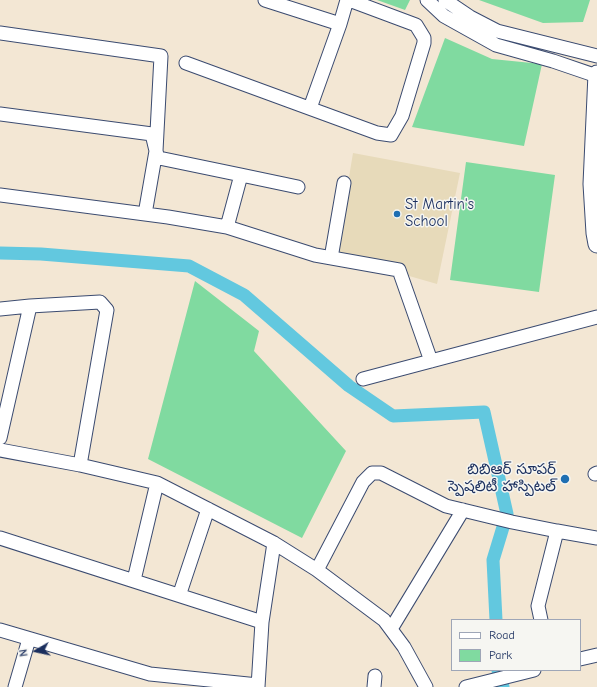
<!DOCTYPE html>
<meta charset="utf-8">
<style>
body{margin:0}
#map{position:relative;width:597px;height:687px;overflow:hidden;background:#f3e7d4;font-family:"Comic Neue",sans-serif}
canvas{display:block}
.legend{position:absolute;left:451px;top:619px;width:130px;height:52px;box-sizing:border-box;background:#f6f6f2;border:1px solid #9ea6b7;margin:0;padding:5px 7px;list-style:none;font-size:12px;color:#1b2f5e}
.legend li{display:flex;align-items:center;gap:8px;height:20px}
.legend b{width:20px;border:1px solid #9ea6b7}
.north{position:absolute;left:16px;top:631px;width:40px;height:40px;-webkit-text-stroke:3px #f6f6f2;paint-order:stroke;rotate:261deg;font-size:11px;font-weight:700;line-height:16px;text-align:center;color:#1b2f5e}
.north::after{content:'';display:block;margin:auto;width:14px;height:18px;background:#1b2f5e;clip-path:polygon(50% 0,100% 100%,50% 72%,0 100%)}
</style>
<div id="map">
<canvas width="597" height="687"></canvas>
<ul class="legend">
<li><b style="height:5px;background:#fff"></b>Road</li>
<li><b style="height:11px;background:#80daa0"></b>Park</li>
</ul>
<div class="north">N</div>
</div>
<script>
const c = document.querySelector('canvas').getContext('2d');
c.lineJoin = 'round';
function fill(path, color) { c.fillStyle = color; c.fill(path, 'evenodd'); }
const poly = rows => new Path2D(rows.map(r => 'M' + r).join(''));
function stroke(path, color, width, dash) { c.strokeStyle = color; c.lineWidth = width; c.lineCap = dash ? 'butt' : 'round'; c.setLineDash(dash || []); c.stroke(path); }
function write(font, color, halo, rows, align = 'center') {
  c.font = font + ' "Comic Neue","Noto Sans Telugu",sans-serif'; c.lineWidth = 3; c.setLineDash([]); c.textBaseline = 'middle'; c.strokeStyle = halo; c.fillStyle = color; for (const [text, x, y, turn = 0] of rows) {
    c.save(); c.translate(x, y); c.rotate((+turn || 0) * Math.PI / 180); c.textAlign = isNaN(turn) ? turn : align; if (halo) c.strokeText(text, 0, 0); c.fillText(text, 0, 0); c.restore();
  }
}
const built = poly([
 [353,153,460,173,437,284,336,255]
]);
const green = poly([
 [377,0,410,0,405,10],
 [479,0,590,0,583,22,543,23],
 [445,38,492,59,542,64,524,146,412,127],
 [466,162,555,175,539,292,450,280],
 [195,281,259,331,254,351,346,451,302,538,148,459]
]);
const canal = poly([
 [0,253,41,254,189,266,244,295,349,386,393,416,484,412,507,514,493,560,496,620],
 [498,670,499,677,503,687]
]);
const minor = poly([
 [265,0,340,24,347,0],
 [427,0,444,16,496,45,553,61,597,76],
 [445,0,470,17,497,31,597,56],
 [0,33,161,56,156,151,145,214],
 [186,63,377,133,391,135,402,116,424,43,424,38,416,25,349,0],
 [310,108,340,24],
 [0,114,152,134,157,155,159,158,241,175],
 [0,195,168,217,227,227,315,255,399,270,431,361],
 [227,227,241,175,298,187],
 [331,258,344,183],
 [0,309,30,306,100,302,107,310,80,465],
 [363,379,597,317],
 [0,438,30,306],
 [0,450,80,465,157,483,274,543,317,570,384,620,404,647,426,687],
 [595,474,597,473],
 [557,531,597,538],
 [0,538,262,622],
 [317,570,363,482,372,473,381,473,446,506,512,522,557,531,538,606,541,620],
 [134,580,157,483],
 [181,590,208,509],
 [391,629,463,510],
 [0,630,150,674,258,685],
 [580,659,597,655],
 [15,687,29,639],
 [258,687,262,622,274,543],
 [374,687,375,676],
 [466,687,534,670]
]);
const major = poly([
 [597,74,592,184,595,233,597,244]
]);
const markers = [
 [397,214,4,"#1f6fb2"],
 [565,479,5,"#1f6fb2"]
];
const poiNames = [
 ["St Martin's",405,205],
 ["School",405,222],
 ["బిబిఆర్ సూపర్",556,470,"right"],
 ["స్పెషలిటీ హాస్పిటల్",556,487,"right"]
];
fill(built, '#e7daba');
fill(green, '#80daa0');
stroke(canal, '#62c8df', 13);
stroke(minor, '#3b4b70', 15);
stroke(major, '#3b4b70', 19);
stroke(minor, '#fff', 13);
stroke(major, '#fff', 17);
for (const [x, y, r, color] of markers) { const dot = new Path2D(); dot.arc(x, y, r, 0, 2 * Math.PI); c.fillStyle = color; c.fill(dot); stroke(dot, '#f6f6f2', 1.5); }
write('15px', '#1b2f5e', '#f6f6f2', poiNames, 'left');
</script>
